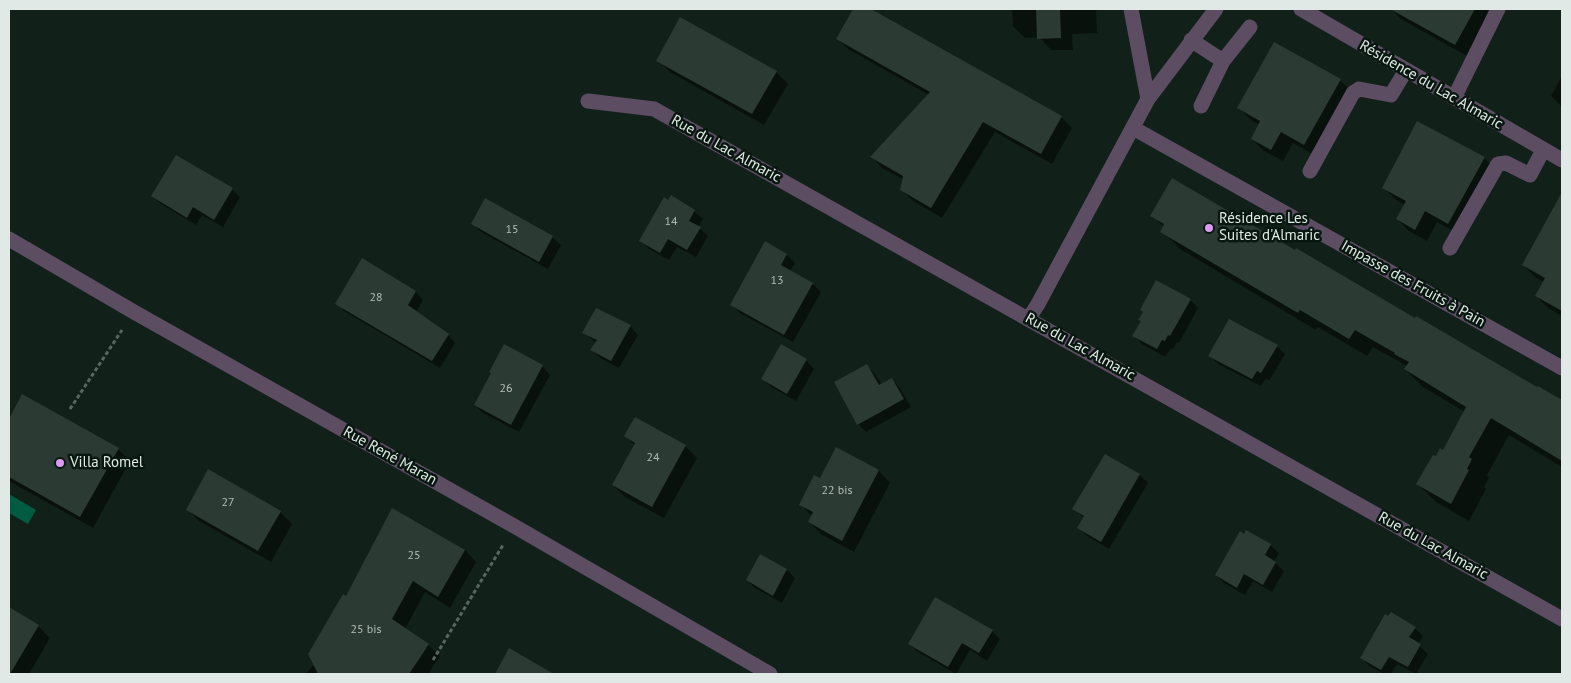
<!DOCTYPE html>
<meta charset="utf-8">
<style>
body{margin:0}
#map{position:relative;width:1571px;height:683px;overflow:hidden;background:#12201a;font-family:"PT Sans",sans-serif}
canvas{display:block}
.frame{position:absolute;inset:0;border:10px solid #e0e9e5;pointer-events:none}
</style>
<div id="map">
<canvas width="1571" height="683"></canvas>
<div class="frame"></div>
</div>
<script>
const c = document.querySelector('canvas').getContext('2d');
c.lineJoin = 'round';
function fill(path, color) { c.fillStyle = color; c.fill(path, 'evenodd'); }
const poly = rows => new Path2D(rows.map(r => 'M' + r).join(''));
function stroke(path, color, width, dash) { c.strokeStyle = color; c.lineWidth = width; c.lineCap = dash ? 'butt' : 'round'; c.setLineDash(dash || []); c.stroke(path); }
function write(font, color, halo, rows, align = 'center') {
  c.font = font + ' "PT Sans",sans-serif'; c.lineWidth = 5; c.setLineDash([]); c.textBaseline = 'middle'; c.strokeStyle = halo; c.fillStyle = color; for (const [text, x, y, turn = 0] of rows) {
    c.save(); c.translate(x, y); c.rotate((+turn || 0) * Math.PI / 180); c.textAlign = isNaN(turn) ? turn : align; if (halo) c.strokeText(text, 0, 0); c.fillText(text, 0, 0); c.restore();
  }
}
const water = poly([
 [9,494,36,510,28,524,9,513]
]);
const shadow = poly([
 [855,9,869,9,1061,117,1072,128,1052,164,995,132,942,218,913,201,902,190,903,179,882,168,872,157,929,95,848,49,838,39],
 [1012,9,1096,9,1097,33,1072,34,1073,50,1051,50,1039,37,1025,38,1013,26],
 [1391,9,1493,9,1467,56,1401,19],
 [658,60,776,72,788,84,764,125,670,72],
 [1562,76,1562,107,1551,96],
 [1340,80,1352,92,1316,156,1293,143,1283,161,1264,151,1252,139,1260,125,1251,120,1239,108],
 [1484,158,1496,170,1460,235,1437,222,1427,241,1409,231,1397,219,1405,205,1396,200,1384,188],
 [232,189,240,197,223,227,202,215,196,225,161,204,153,196],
 [486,200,552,237,561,245,548,269,481,232,473,224],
 [1559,200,1562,202,1562,316,1548,308,1536,296,1544,282,1535,277,1523,265],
 [694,211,703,219,698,227,708,236,696,257,677,247,669,260,649,249,641,241],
 [1152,215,1416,320,1417,318,1562,402,1562,467,1509,435,1487,475,1489,478,1484,487,1486,489,1469,521,1436,502,1418,484,1436,458,1444,451,1465,412,1423,387,1405,369,1407,366,1373,347,1367,356,1318,327,1316,330,1180,249,1162,231,1164,227],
 [787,255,795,263,790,271,813,284,821,292,793,342,740,313,732,305],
 [362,260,416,292,423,300,416,312,448,335,455,343,440,368,344,311,337,303],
 [1190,300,1198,308,1179,343,1177,342,1173,349,1171,348,1165,357,1142,344,1134,336,1142,322],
 [630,326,638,335,619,368,600,358,592,350,596,343,584,332],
 [1277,346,1285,354,1269,381,1266,378,1261,386,1218,364,1210,356],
 [806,360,814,369,796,401,771,387,763,379],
 [542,366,550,375,519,432,483,413,475,405],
 [867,366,875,374,882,385,892,379,900,388,911,407,866,432,858,424],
 [23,396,118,449,130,461,93,528,9,481,9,422],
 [626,436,685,446,697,458,664,518,625,497,613,485,635,446],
 [837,449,879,471,890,483,854,552,821,534,809,522,812,516,800,504,820,480],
 [1140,475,1148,483,1109,549,1087,536,1079,528,1084,518,1074,509],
 [187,509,280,512,292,524,271,562,199,521],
 [1247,532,1270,545,1279,553,1274,562,1284,571,1272,592,1253,581,1245,595,1224,583,1216,575],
 [465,550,476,562,450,608,425,592,405,629,428,645,440,656,428,674,306,674,314,664,346,597],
 [760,556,787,570,795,578,782,603,755,588,747,580],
 [12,610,38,626,50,638,29,674,9,674,9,616],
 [1415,628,1423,636,1418,644,1428,654,1416,674,1397,664,1391,674,1384,674,1369,666,1361,657],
 [992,631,1000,639,987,661,970,650,956,674,918,652,910,644],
 [510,650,551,674,496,674]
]);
const building = poly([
 [853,9,871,9,1062,116,1041,154,983,122,931,208,900,190,903,176,870,157,930,92,836,39],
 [1036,9,1060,9,1061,38,1037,39],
 [1390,9,1475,9,1455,45],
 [680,17,777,71,752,114,656,61],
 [1274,42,1341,79,1304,145,1281,132,1271,150,1251,139,1260,121,1237,108],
 [1417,121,1485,157,1448,224,1425,211,1415,230,1396,219,1406,201,1382,188],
 [176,155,233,188,214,220,193,207,187,218,151,196],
 [1172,178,1295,250,1296,248,1415,318,1416,316,1537,387,1538,386,1562,400,1562,461,1491,418,1469,457,1472,459,1467,469,1469,470,1451,504,1416,484,1433,455,1436,456,1440,448,1443,450,1466,407,1404,369,1409,362,1394,354,1395,353,1355,330,1349,339,1300,310,1298,313,1160,232,1164,224,1150,216],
 [1562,192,1562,311,1535,296,1545,278,1522,265],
 [671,195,695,210,689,221,701,227,687,250,668,239,660,253,639,241,664,197,668,200],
 [485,198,553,236,539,262,471,224],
 [765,241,787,254,781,265,813,283,784,335,730,305],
 [362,258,416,291,408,305,449,334,432,361,335,304],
 [1156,280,1191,299,1170,336,1168,335,1165,341,1162,340,1157,349,1132,336,1141,321,1138,320,1143,312,1140,310],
 [596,308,631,325,611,361,590,350,597,340,582,333],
 [1229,319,1278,345,1261,373,1257,371,1252,379,1208,356],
 [504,344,543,365,511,425,474,405,491,373,489,372],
 [781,344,807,359,787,394,761,379],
 [867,364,879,385,892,378,904,399,857,425,834,382],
 [22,394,119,448,80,517,9,477,9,419],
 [635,417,686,445,652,507,612,485,635,443,624,436],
 [836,447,879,470,842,541,808,522,813,512,799,505,814,475,820,478],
 [1105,454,1140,474,1101,542,1077,528,1084,516,1072,509],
 [208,469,281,511,258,551,186,510],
 [392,508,465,550,438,597,413,581,392,619,429,644,409,674,318,674,308,654,343,594,346,596],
 [1246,530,1271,544,1265,555,1276,562,1263,585,1244,574,1237,588,1215,575,1240,531,1244,534],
 [760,554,787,569,773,596,746,580],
 [935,597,993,630,979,653,962,643,948,667,908,644],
 [9,607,39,625,10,674,9,674],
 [1391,612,1416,627,1409,637,1421,644,1408,667,1389,657,1381,670,1360,658,1385,614,1388,616],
 [509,648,554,674,495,674]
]);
const path = poly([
 [70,409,122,330],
 [433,660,503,545]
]);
const minor = poly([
 [1131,9,1148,99],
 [1301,9,1562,160],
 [1191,40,1223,61,1201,106],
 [1223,61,1250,27],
 [1454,98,1498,9],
 [588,101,654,109,1562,619],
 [1133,128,1562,368],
 [1310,171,1353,93,1359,89,1391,95,1406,70],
 [9,239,134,312,514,526,770,674],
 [1450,248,1498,164,1506,163,1530,175,1543,150],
 [1029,318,1038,304,1148,99,1216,9]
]);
const markers = [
 [1209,228,5,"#dc99f4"],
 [60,463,5,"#dc99f4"]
];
const numberNames = [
 ["14",671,222],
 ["15",512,230],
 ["13",777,281],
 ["28",376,298],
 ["26",506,389],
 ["24",653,458],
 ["22 bis",837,491],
 ["27",228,503],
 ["25",414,556],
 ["25 bis",366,630]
];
const streetNames = [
 ["Résidence du Lac Almaric",1431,85,30],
 ["Rue du Lac Almaric",726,149,29],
 ["Impasse des Fruits à Pain",1413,284,29],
 ["Rue du Lac Almaric",1080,347,29],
 ["Rue René Maran",390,456,29],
 ["Rue du Lac Almaric",1433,546,29]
];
const poiNames = [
 ["Résidence Les",1219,219],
 ["Suites d'Almaric",1219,236],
 ["Villa Romel",70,463]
];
fill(water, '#005b40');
fill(shadow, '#0007');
fill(building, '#2b3a33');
stroke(path, '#596560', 3, [4, 2.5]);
stroke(minor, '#5d4d63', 15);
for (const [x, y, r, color] of markers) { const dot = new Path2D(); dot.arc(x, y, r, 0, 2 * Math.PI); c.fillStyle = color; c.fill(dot); stroke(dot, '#091711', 2); }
write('12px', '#b3bdb8', null, numberNames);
write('15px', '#e0e9e5', '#091711', streetNames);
write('15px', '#e0e9e5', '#091711', poiNames, 'left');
</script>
